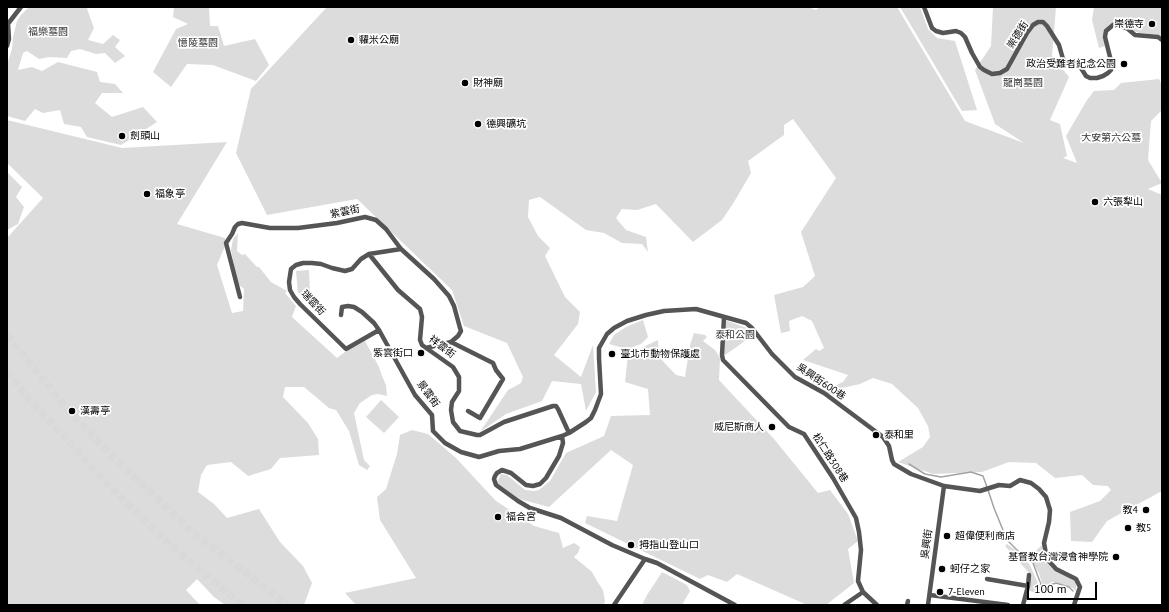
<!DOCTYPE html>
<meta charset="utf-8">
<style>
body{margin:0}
#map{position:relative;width:1169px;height:612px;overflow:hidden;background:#fff;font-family:"PT Sans",sans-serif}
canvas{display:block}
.frame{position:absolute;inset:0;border:8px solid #000;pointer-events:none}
.scale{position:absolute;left:1027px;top:582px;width:70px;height:18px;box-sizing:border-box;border:2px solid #000;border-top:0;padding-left:5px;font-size:12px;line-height:14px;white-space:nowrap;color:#000;-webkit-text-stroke:3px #fff;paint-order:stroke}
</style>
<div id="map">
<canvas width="1169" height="612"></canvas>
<div class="frame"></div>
<div class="scale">100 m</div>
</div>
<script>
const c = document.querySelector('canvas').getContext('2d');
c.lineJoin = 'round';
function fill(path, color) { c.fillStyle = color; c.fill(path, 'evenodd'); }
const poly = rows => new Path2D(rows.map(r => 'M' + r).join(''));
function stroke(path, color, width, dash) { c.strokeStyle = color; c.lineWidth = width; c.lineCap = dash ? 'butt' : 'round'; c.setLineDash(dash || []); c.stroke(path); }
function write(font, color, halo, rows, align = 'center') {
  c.font = font + ' "PT Sans","Noto Sans TC",sans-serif'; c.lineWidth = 3.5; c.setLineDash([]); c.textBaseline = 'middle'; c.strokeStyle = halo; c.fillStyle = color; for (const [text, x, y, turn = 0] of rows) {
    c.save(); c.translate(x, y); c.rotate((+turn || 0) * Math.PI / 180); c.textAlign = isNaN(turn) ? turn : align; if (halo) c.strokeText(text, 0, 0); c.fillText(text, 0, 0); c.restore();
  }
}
const green = poly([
 [29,7,88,7,87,9,94,28,88,40,103,44,113,35,120,40,115,47,125,56,115,63,105,53,96,54,80,49,71,51,67,58,49,57,39,59,27,51,23,53,18,70,32,67,42,71,58,62,97,72,100,82,115,84,123,93,102,93,95,103,112,117,143,107,157,122,121,145,87,137,81,127,64,124,60,110,43,113,35,109,25,121,7,116,7,65,12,49,13,37,17,21,21,15],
 [174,7,209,7,210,26,218,26,224,46,255,39,269,65,256,81,213,65,187,64,171,87,153,72,176,29,188,24,173,17],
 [327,7,809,7,815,10,819,8,818,7,897,7,965,121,1024,143,995,124,975,70,991,46,993,7,1056,7,1052,56,1069,77,1050,120,1060,124,1067,156,1063,158,1077,163,1066,136,1087,100,1094,91,1114,90,1121,83,1159,79,1162,85,1162,110,1151,121,1148,160,1162,183,1148,189,1162,195,1162,491,1107,521,1092,542,1071,541,1070,512,1100,501,1111,490,1108,486,1093,485,1082,475,1055,478,1036,463,1009,462,982,472,933,474,898,462,923,447,930,437,928,426,918,408,892,384,873,378,860,384,842,388,829,395,825,390,843,382,848,375,803,360,816,349,819,351,824,348,812,321,802,316,789,321,790,331,781,333,774,295,803,287,815,276,801,232,836,178,793,119,784,125,784,135,748,161,751,173,734,202,722,220,693,242,656,204,637,210,622,209,616,218,626,230,646,237,648,252,642,244,622,243,604,233,586,230,540,197,529,200,528,217,538,236,550,248,545,256,565,297,580,312,578,324,554,355,581,377,593,345,596,392,586,411,581,384,552,381,542,401,506,414,480,432,508,390,521,383,523,377,507,343,464,326,452,290,357,199,267,215,236,153,251,89],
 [900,7,920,7,928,29,937,38,955,41,977,110,962,111],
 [1094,7,1162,7,1162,37,1159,35,1139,33,1113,23,1104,38,1105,46,1099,48,1092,20],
 [7,120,122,148,227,142,177,224,225,238,225,246,217,265,232,313,243,311,244,289,239,285,235,271,231,250,233,239,238,233,237,251,242,255,245,254,257,267,259,267,271,282,287,291,285,293,296,306,292,317,337,358,345,352,365,341,379,367,382,376,386,385,387,396,378,394,372,395,360,403,354,413,364,460,370,466,367,470,359,465,349,431,336,410,329,408,304,387,285,387,283,397,308,423,318,439,319,455,280,458,271,469,248,476,231,462,207,465,201,475,198,492,214,504,227,518,259,509,280,542,303,566,312,583,304,605,225,605,214,597,197,579,186,590,200,605,7,605,7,238,43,198,7,163],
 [7,172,22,187,16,197,24,207,18,224,7,230],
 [309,270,310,292,298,293,296,271],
 [643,320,648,337,641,344,627,349,609,344,614,335,626,327],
 [725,320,747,328,753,332,752,336,725,355,723,353],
 [694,333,705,335,707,337,703,341,715,350,720,358,719,380,774,439,818,493,830,490,848,514,858,541,848,549,854,583,826,605,805,604,737,574,727,582,708,575,700,579,585,523,587,516,617,521,633,465,611,450,549,507,516,498,497,483,501,474,507,475,525,490,534,491,539,490,550,481,566,453,604,436,611,416,650,415,648,389,625,382,628,354,658,340,659,357,676,375,685,377,690,345],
 [381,400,399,417,384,433,366,417],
 [412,430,428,434,456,458,496,501,534,526,559,533,563,548,574,543,580,547,578,553,574,557,592,572,597,581,603,590,605,601,604,605,356,605,345,593,416,578,380,520,377,497,386,489,397,454,400,435],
 [1007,544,1021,554,1030,565,1041,590,1037,593,1029,591,1030,574,1005,546],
 [1042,545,1043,555,1053,570,1057,571,1076,582,1076,591,1073,588,1056,582,1052,582,1043,587,1039,573,1029,557],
 [662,572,687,585,690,591,682,605,642,605,647,595]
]);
const stream = poly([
 [909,464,925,474,941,477,971,472,983,476,987,487],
 [988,490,994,508,1007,540,1024,557,1033,563,1043,590,1047,589,1050,585,1056,583,1069,587,1073,591]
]);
const highwayTunnel = poly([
 [7,335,69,411,109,453,194,533,288,605],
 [7,371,22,391,110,487,174,548,242,605]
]);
const minor = poly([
 [924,7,932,28,936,31,943,33,956,31,961,33,965,37,972,53,980,67,984,70,992,74,1000,73,1007,69,1027,33,1033,25,1038,22,1043,22,1047,26,1059,45,1063,59,1066,62,1077,65,1081,68,1086,76,1090,78,1097,78,1103,76,1108,73,1111,70,1112,65,1105,37,1106,31,1113,25,1116,24,1128,29,1135,35,1158,37,1162,40],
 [7,25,21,7],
 [7,46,9,39,8,24],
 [369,254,398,290,420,309,422,317,420,340,422,345,453,367,459,377,459,391,452,402,451,410,453,422,460,431,477,435,480,435,504,422,553,406,556,406,558,409,569,433],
 [240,297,226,243,232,234,235,227,238,224,242,223,270,228,298,228,337,223,365,217,376,220,386,229,401,249,434,279,449,296,454,306,460,328,461,331,458,336,451,342,426,348],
 [341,315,342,307,348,306,354,307,362,312,374,323,379,330,415,395,432,415,433,431,445,443,461,452,479,457,499,451,520,449,562,436,569,433,586,422,591,418,595,410,601,394,599,358,599,348,607,334,614,328,627,321,646,315,664,311,696,309,746,323,752,328,772,354,795,377,824,393,883,437,889,446,892,460,894,464,911,474,944,486,980,491,999,485,1010,486,1020,480,1031,483,1039,489,1046,497,1050,510,1049,522,1044,543,1046,554,1048,560,1056,569,1076,579,1080,587,1074,605],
 [724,317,722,355,723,360,789,427,804,434,833,478,856,518,859,532,861,550,858,581,863,592,877,605],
 [379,330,346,349,300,304,294,297,290,290,289,282,291,269,296,265,303,263,312,263,321,264,332,268,345,271,352,269,361,259,369,254,401,249],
 [451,342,493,363,496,370,503,379,480,418,468,411],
 [562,436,563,443,559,456,546,478,540,484,533,486,526,485,511,473,502,470,497,473,495,476,494,479,496,485,518,501,530,508,561,518,612,545,645,559,657,563,735,605],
 [987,579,1028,586],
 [930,595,1008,605],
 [614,605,645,559],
 [844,605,863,592],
 [907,605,908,601],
 [928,605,944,486],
 [1023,605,1028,586,1029,575]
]);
const markers = [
 [1152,24,4,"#000"],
 [351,40,4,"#000"],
 [1124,64,4,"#000"],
 [465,83,4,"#000"],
 [478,124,4,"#000"],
 [122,136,4,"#000"],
 [147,194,4,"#000"],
 [1095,202,4,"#000"],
 [421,353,4,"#000"],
 [612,354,4,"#000"],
 [72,411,4,"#000"],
 [772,427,4,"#000"],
 [876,435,4,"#000"],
 [1146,510,4,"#000"],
 [498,517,4,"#000"],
 [1128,528,4,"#000"],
 [947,536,4,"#000"],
 [631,545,4,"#000"],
 [1116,557,4,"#000"],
 [942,569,4,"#000"],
 [940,592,4,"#000"]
];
const poiNames = [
 ["崇德寺",1144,24,"right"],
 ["糶米公廟",359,40],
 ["政治受難者紀念公園",1116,64,"right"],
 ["財神廟",473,83],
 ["德興礦坑",486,124],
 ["劍頭山",130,136],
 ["福象亭",155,194],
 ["六張犁山",1103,202],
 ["紫雲街口",413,353,"right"],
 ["臺北市動物保護處",620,354],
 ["漢壽亭",80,411],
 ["威尼斯商人",764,427,"right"],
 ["泰和里",884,435],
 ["教4",1138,510,"right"],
 ["福合宮",506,517],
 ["教5",1136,528],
 ["超偉便利商店",955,536],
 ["拇指山登山口",639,545],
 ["基督教台灣浸會神學院",1108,557,"right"],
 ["蚵仔之家",950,569],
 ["7-Eleven",948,592]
];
const parkNames = [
 ["福樂墓園",48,32],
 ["憶陵墓園",198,43],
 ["龍崗墓園",1023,83],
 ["大安第六公墓",1111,138],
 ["泰和公園",735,335]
];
const streetNames = [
 ["崇德街",1018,35,-57],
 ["紫雲街",345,212,-11],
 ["瑞雲街",313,303,47],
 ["祥雲街",442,347,37],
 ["吳興街600巷",821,382,34],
 ["景雲街",428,394,54],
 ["松仁路308巷",830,458,57],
 ["吳興街",927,544,-82]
];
fill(green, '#dcdcdc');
stroke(stream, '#a3a3a3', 1.5);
stroke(highwayTunnel, '#d9d9d9', 7, [7, 3.5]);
stroke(minor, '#555', 4.5);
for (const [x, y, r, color] of markers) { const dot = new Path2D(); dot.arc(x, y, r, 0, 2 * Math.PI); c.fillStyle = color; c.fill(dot); stroke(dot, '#fff', 1.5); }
write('10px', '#000', '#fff', poiNames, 'left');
write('10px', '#333', '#fff', parkNames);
write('10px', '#000', '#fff', streetNames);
</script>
